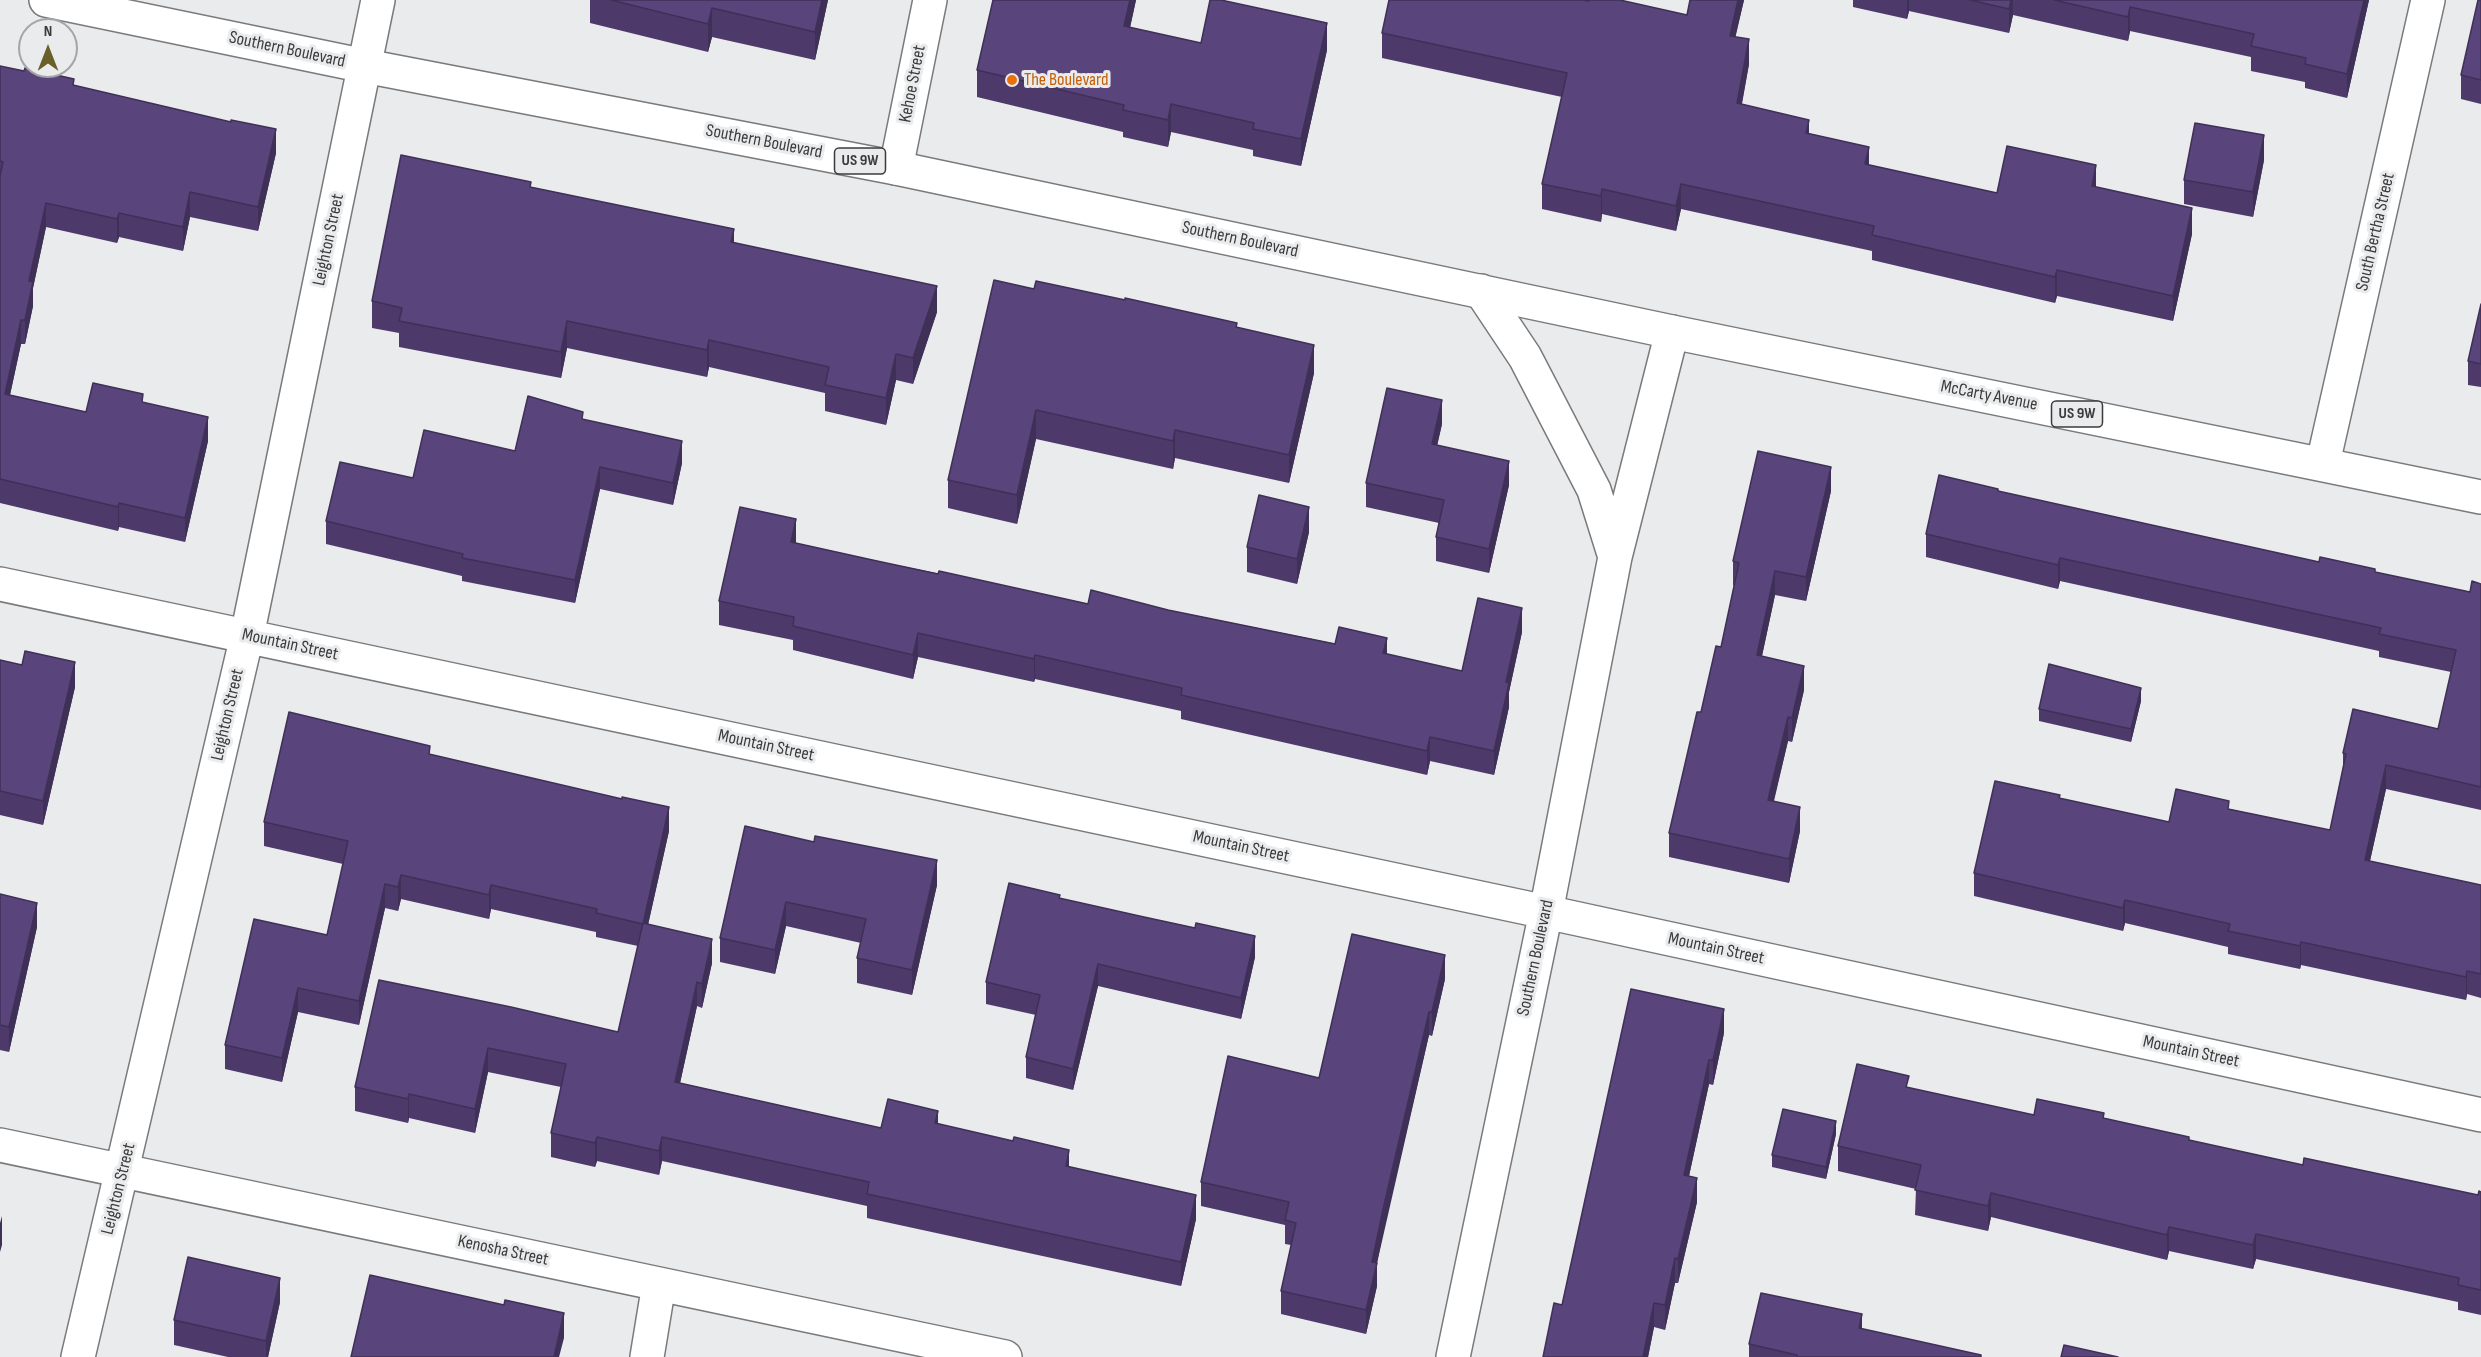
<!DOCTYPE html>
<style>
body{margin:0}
#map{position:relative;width:2481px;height:1357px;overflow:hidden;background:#eaebed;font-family:"Sofia Sans Condensed",sans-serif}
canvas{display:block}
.north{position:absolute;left:18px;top:18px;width:60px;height:60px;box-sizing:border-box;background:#eaebed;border:2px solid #a4a5a6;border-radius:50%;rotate:0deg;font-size:16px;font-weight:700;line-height:24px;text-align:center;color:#3a3b3b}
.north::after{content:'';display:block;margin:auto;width:21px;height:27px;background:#6a5e2b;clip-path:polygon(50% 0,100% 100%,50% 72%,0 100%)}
</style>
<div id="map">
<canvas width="2481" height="1357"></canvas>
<div class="north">N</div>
</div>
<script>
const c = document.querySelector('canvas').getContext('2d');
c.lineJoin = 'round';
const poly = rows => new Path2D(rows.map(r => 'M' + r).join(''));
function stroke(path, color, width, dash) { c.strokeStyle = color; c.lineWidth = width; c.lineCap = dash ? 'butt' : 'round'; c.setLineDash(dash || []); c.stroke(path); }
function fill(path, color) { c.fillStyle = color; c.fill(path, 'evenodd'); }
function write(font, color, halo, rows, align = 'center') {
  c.font = font + ' "Sofia Sans Condensed",sans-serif'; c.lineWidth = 6; c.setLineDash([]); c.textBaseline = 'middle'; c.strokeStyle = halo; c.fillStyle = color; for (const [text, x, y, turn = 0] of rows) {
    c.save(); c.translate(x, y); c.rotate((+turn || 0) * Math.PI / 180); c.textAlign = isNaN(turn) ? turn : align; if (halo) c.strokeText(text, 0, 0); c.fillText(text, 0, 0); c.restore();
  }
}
const street = poly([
 [896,168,930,0],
 [1481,291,1525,357,1594,490,1615,557],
 [2323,463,2428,0],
 [0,584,1546,912,2481,1115],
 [0,1145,1005,1357],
 [78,1357,247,636,378,0],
 [647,1357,659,1284],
 [1453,1357,1546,912,1615,557,1672,332]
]);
const primary = poly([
 [46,0,365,66,896,168,1672,332,2481,497]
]);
const wall = poly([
 [590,0,828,0,815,60,712,37,708,52,590,23],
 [993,0,1136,0,1130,28,1201,43,1327,50,1301,166,1253,156,1253,150,1171,132,1168,147,1123,137,1123,132,977,97,977,70],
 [1690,0,1744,0,1735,37,1749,64,1742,104,1809,134,1869,165,1997,193,2096,187,2192,234,2173,321,2057,296,2055,303,1872,260,1872,251,1681,209,1676,231,1602,214,1601,222,1542,209,1542,184,1562,97,1382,58,1382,33,1687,15],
 [1853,0,2369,0,2347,98,2305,88,2305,82,2251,71,2251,57,2130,31,2128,41,2013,15,2009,33,1909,11,1907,19,1853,7],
 [2481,0,2481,104,2461,99,2461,75],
 [0,66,74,86,276,153,258,231,190,217,183,251,119,237,117,243,46,227,33,288,33,306,25,344,21,344,10,395,86,412,143,403,208,441,185,542,119,527,118,531,0,503],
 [2264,160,2253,217,2184,204,2184,180],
 [531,187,734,242,937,312,913,384,896,380,886,425,825,411,825,393,709,367,707,377,567,348,561,378,399,347,399,333,372,328,372,301],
 [1034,289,1237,328,1314,373,1289,483,1175,458,1173,469,1036,439,1017,524,948,508,948,480],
 [2481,304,2481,387,2468,385,2468,361],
 [583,420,682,463,673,505,600,489,575,603,462,581,462,576,326,544,326,521,413,478,515,451],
 [1442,424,1437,445,1509,485,1489,573,1436,561,1436,537,1439,523,1366,507,1366,483],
 [1831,491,1806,601,1775,595,1762,656,1804,690,1792,742,1788,741,1774,801,1800,831,1789,883,1669,857,1669,833,1701,712,1721,647,1734,586,1733,585,1733,561],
 [1998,491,2319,562,2470,592,2481,584,2481,810,2386,789,2370,861,2481,885,2481,998,2467,994,2466,1000,2301,965,2300,969,2228,954,2228,947,2125,923,2123,931,1974,896,1974,873,2060,799,2169,822,2229,809,2330,830,2343,771,2343,753,2438,729,2451,672,2379,657,2379,651,2060,581,2058,589,1926,557,1926,534],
 [1309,532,1297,584,1247,572,1247,547],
 [796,543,877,561,1088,604,1168,610,1387,654,1462,671,1522,632,1509,692,1509,707,1494,775,1430,761,1427,775,1181,719,1181,711,1035,679,1034,682,918,657,913,679,793,650,793,640,719,625,719,601],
 [0,660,75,687,43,825,0,815],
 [2141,701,2131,742,2039,721,2039,709],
 [430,754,669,831,648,925,712,963,702,1008,697,1006,680,1083,881,1128,938,1124,1069,1167,1196,1219,1181,1286,867,1218,867,1206,662,1161,659,1175,597,1161,595,1167,551,1157,551,1133,561,1087,488,1072,475,1133,409,1118,408,1123,355,1111,355,1087,379,980,618,1032,638,946,596,937,596,932,491,909,489,919,401,899,398,911,385,908,359,1025,298,1012,282,1082,225,1069,225,1045,327,935,343,864,264,846,264,822],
 [745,826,937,885,912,995,857,983,857,958,861,943,786,926,775,974,720,962,720,938],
 [0,894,37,927,9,1052,0,1050],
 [1060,898,1255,957,1241,1019,1098,986,1073,1090,1026,1078,1026,1057,1036,1015,986,1004,986,982],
 [1445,979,1432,1036,1429,1035,1384,1228,1377,1263,1377,1286,1366,1334,1281,1314,1281,1291,1291,1245,1285,1244,1285,1225,1201,1206,1201,1182,1319,1078],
 [1724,1033,1713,1085,1709,1084,1689,1176,1697,1202,1678,1283,1675,1283,1665,1330,1654,1327,1648,1357,1543,1357,1562,1305],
 [1909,1088,2034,1115,2104,1119,2189,1140,2303,1165,2478,1195,2481,1192,2481,1315,2458,1310,2458,1302,2256,1259,2253,1269,2169,1251,2167,1260,1991,1217,1988,1231,1915,1215,1916,1189,1838,1171,1838,1146],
 [1836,1134,1826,1179,1772,1167,1772,1155],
 [280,1302,268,1357,228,1357,174,1345,174,1320],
 [1862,1329,1981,1357,1749,1357,1749,1344]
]);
const shadedWall = poly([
 [822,0,828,0,815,60,815,32],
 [1130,0,1136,0,1124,54,1124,26],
 [1738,0,1744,0,1730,61,1730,36],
 [1907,0,1909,0,1909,11,1907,19],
 [2011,0,2013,0,2013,15,2009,33,2009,9],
 [2364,0,2369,0,2347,98,2347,74],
 [2130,7,2130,31,2128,41,2128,17],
 [712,8,712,37,708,52,708,24],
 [1327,23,1327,50,1301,166,1301,139],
 [1749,39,1749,64,1737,129,1737,103],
 [1171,104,1171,132,1168,147,1168,120],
 [1809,120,1809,145,1806,133],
 [276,129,276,153,258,231,258,207],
 [2264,135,2264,160,2253,217,2253,192],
 [1869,147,1869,173,1865,164],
 [2096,165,2096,190,2092,186],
 [1681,184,1681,209,1676,231,1676,206],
 [1602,189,1602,214,1601,222,1601,196],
 [190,192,190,217,183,251,183,227],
 [46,203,46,227,33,288,33,306,25,344,25,320,29,281],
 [2192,208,2192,234,2173,321,2173,296],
 [119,213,119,237,117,243,117,219],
 [734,229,734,255,731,242],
 [2057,270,2057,296,2055,303,2055,277],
 [937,286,937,312,913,384,913,358],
 [21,320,21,344,5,418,5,394],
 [567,321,567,348,561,378,561,352],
 [709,340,709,367,707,377,707,350],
 [1314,345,1314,373,1289,483,1289,455],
 [896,354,896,380,886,425,886,398],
 [1442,400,1442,424,1432,469,1432,444],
 [1036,410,1036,439,1017,524,1017,495],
 [208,417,208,441,185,542,185,518],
 [1175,430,1175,458,1173,469,1173,441],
 [682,441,682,463,673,505,673,483],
 [1509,461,1509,485,1489,573,1489,549],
 [600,467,600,489,575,603,575,580],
 [1831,467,1831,491,1806,601,1806,577],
 [119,503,119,527,118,531,118,507],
 [1309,507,1309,532,1297,584,1297,559],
 [796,519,796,543,791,542],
 [2060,558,2060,581,2058,589,2058,565],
 [1775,571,1775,595,1757,679,1757,655],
 [1522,608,1522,632,1509,692,1509,707,1494,775,1494,751,1506,682],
 [918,633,918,657,913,679,913,655],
 [1387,638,1387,662,1383,653],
 [1035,655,1035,679,1034,682,1034,659],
 [75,662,75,687,43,825,43,801],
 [1804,666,1804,690,1792,742,1792,718],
 [2141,688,2141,701,2131,742,2131,729],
 [1788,717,1788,741,1768,824,1768,800],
 [1430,737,1430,761,1427,775,1427,751],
 [2386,765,2386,789,2365,883,2365,860],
 [669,807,669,831,643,947,643,924],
 [1800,807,1800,831,1789,883,1789,859],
 [937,860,937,885,912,995,912,970],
 [401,875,401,899,398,911,398,887],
 [385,884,385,908,359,1025,359,1001],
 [491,885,491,909,489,919,489,895],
 [2125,900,2125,923,2123,931,2123,908],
 [786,902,786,926,775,974,775,950],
 [37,903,37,927,9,1052,9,1027],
 [1255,936,1255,957,1241,1019,1241,998],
 [712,939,712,963,702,1008,702,984],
 [2301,942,2301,965,2300,969,2300,946],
 [1445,955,1445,979,1432,1036,1432,1012],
 [1098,964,1098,986,1073,1090,1073,1069],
 [2467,971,2467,994,2466,1000,2466,977],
 [697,982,697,1006,675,1106,675,1082],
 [298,988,298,1012,282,1082,282,1058],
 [1724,1009,1724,1033,1713,1085,1713,1060],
 [1429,1012,1429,1035,1372,1285,1372,1262],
 [488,1048,488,1072,475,1133,475,1109],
 [1709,1060,1709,1084,1684,1199,1684,1175],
 [409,1094,409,1118,408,1123,408,1099],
 [938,1111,938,1135,935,1123],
 [1836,1121,1836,1134,1826,1179,1826,1167],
 [597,1137,597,1161,595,1167,595,1143],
 [662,1137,662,1161,659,1175,659,1151],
 [1069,1150,1069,1174,1066,1166],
 [1697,1178,1697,1202,1678,1283,1678,1259],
 [1991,1193,1991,1217,1988,1231,1988,1206],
 [1196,1195,1196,1219,1181,1286,1181,1262],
 [2,1216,2,1245,0,1252,0,1223],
 [2169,1227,2169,1251,2167,1260,2167,1235],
 [2256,1234,2256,1259,2253,1269,2253,1245],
 [1675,1258,1675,1283,1665,1330,1665,1305],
 [1377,1263,1377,1286,1366,1334,1366,1310],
 [280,1278,280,1302,268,1357,266,1357,266,1341],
 [1654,1303,1654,1327,1648,1357,1643,1357],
 [564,1313,564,1338,559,1357,554,1357],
 [1862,1314,1862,1336,1859,1328]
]);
const building = poly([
 [611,0,822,0,815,32,712,8,708,24,611,0],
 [993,0,1130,0,1124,26,1201,43,1210,0,1221,0,1327,23,1301,139,1253,129,1254,123,1171,104,1168,120,1123,110,1124,105,977,70,993,0],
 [1389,0,1583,0,1589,1,1589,0,1620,0,1687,15,1690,0,1738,0,1730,36,1749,39,1737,103,1809,120,1806,133,1869,147,1865,164,1997,193,2007,146,2096,165,2092,186,2192,208,2173,296,2057,270,2055,277,1872,235,1874,226,1681,184,1676,206,1602,189,1601,196,1542,184,1567,73,1382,33,1389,0],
 [1970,0,2011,0,2009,9,1970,0],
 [2054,0,2364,0,2347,74,2305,64,2306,58,2251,46,2254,34,2130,7,2128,17,2054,0],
 [2478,0,2481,0,2481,80,2461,75,2478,0],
 [0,66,24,71,25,68,74,79,73,85,231,122,231,120,276,129,258,207,190,192,183,227,119,213,117,219,46,203,29,281,33,282,25,320,21,320,5,394,86,412,93,383,143,394,142,402,208,417,185,518,119,503,118,507,0,479,0,176,3,162,0,161,0,66],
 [2195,123,2264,135,2253,192,2184,180,2195,123],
 [401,155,531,182,530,187,734,229,731,242,937,286,913,358,896,354,886,398,825,385,829,367,709,340,707,350,567,321,561,352,399,321,402,308,372,301,401,155],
 [994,280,1034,289,1036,281,1125,300,1125,298,1237,323,1236,327,1314,345,1289,455,1175,430,1173,441,1036,410,1017,495,948,480,994,280],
 [2481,304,2481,364,2468,361,2481,304],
 [1387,388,1442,400,1432,444,1509,461,1489,549,1436,537,1444,500,1366,483,1387,388],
 [528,396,583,412,582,419,682,441,673,483,600,467,575,580,462,558,463,554,326,521,340,462,413,478,424,430,515,451,528,396],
 [1758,451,1831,467,1806,577,1775,571,1757,655,1804,666,1792,718,1788,717,1768,800,1800,807,1789,859,1669,833,1697,712,1701,712,1716,646,1721,647,1739,563,1733,561,1758,451],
 [1939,475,1998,489,1998,491,2319,562,2320,557,2375,569,2375,572,2470,592,2472,581,2481,584,2481,787,2386,765,2365,860,2481,885,2481,974,2467,971,2466,977,2301,942,2300,946,2228,931,2230,924,2125,900,2123,908,1974,873,1995,781,2060,795,2059,798,2169,822,2176,789,2229,801,2228,809,2330,830,2346,754,2343,753,2353,709,2438,729,2456,650,2379,634,2381,628,2060,558,2058,565,1926,534,1939,475],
 [1259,495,1309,507,1297,559,1247,547,1259,495],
 [740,507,796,519,791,542,877,561,938,574,939,571,1088,604,1091,590,1168,610,1335,644,1339,627,1387,638,1383,653,1462,671,1478,598,1522,608,1506,682,1509,683,1494,751,1430,737,1427,751,1181,695,1182,688,1035,655,1034,659,918,633,913,655,793,626,794,617,719,601,740,507],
 [25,651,75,662,43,801,0,791,0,660,22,665,25,651],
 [2049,664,2141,688,2131,729,2039,709,2049,664],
 [289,712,430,746,429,754,622,799,622,797,669,807,643,924,596,913,597,909,491,885,489,895,401,875,398,887,385,884,359,1001,298,988,282,1058,225,1045,254,919,327,935,348,841,264,822,289,712],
 [745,826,814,842,815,836,937,860,912,970,857,958,866,919,786,902,775,950,720,938,745,826],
 [1009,883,1060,895,1059,898,1144,917,1195,928,1196,923,1255,936,1241,998,1098,964,1073,1069,1026,1057,1040,995,986,982,1009,883],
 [0,894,37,903,9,1027,0,1025,0,894],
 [643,923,712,939,702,984,697,982,675,1082,881,1128,888,1099,938,1111,935,1123,1013,1141,1014,1137,1069,1150,1066,1166,1196,1195,1181,1262,867,1194,869,1182,662,1137,659,1151,597,1137,595,1143,551,1133,566,1064,488,1048,475,1109,409,1094,408,1099,355,1087,379,980,511,1007,618,1032,643,923],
 [1352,934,1445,955,1432,1012,1429,1012,1384,1205,1372,1262,1377,1263,1366,1310,1281,1291,1296,1223,1285,1220,1289,1202,1201,1182,1228,1056,1319,1078,1352,934],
 [1631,989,1724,1009,1713,1060,1709,1060,1684,1175,1697,1178,1678,1259,1675,1258,1665,1305,1654,1303,1643,1357,1543,1357,1554,1303,1562,1305,1631,989],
 [1857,1064,1909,1076,1906,1087,2034,1115,2037,1099,2104,1113,2103,1118,2189,1137,2189,1140,2303,1165,2304,1158,2478,1195,2479,1191,2481,1192,2481,1290,2458,1285,2459,1278,2256,1234,2253,1245,2169,1227,2167,1235,1991,1193,1988,1206,1915,1190,1921,1165,1838,1146,1857,1064],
 [1783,1109,1836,1121,1826,1167,1772,1155,1783,1109],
 [188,1257,280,1278,266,1341,174,1320,188,1257],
 [370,1275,504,1305,505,1300,564,1313,554,1357,351,1357,370,1275],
 [1761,1293,1862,1314,1859,1328,1981,1355,1981,1357,1797,1357,1797,1355,1749,1344,1761,1293],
 [2064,1345,2118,1357,2061,1357,2064,1345]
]);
const markers = [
 [1012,80,6,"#e8710a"]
];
const shields = [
 [860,161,51],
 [2077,414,51]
];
const shieldNames = [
 ["US 9W",860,161],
 ["US 9W",2077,414]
];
const streetNames = [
 ["Southern Boulevard",287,50,12],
 ["Kehoe Street",913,84,-79],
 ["Southern Boulevard",764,142,11],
 ["South Bertha Street",2376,232,-77],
 ["Leighton Street",329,240,-78],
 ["Southern Boulevard",1240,240,12],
 ["McCarty Avenue",1989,396,11],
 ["Mountain Street",290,645,12],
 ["Leighton Street",228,715,-77],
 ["Mountain Street",766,746,12],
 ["Mountain Street",1241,847,12],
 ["Mountain Street",1716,949,12],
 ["Southern Boulevard",1536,958,-78],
 ["Mountain Street",2191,1052,12],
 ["Leighton Street",119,1189,-76],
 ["Kenosha Street",503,1251,12]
];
const foodNames = [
 ["The Boulevard",1024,80]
];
stroke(street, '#797a7c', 36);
stroke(primary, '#797a7c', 36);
stroke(street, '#fff', 33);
stroke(primary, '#fff', 33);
fill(wall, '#4d3a6b');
fill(shadedWall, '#3f3057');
fill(building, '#5a447c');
stroke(building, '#3f3057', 1.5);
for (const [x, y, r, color] of markers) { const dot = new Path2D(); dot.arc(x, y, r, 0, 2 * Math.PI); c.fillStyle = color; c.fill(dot); stroke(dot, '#eaebed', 2); }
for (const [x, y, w] of shields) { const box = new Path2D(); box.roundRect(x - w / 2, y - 13, w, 26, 4.5); c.fillStyle = '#eaebed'; c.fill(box); stroke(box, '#3a3b3b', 1.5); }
write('bold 16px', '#3a3b3b', null, shieldNames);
write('18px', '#3a3b3b', '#eaebed', streetNames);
write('18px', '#c56008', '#eaebed', foodNames, 'left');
</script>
